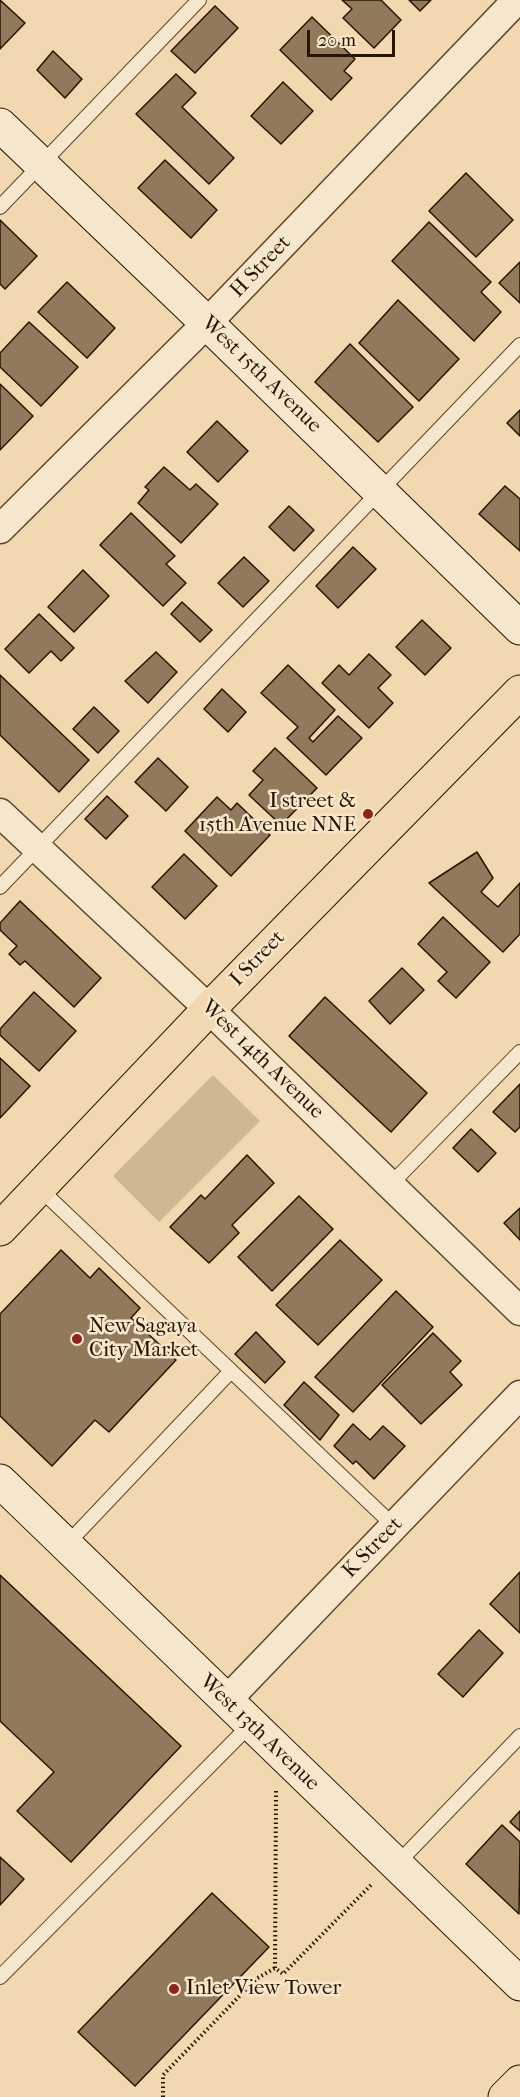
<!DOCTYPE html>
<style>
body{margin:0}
#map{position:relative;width:520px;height:2097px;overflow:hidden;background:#f1d8b0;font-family:"IM FELL French Canon",serif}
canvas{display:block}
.scale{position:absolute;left:307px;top:30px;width:88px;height:27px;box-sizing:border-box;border:3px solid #281500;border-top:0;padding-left:8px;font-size:18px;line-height:21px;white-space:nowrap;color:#281500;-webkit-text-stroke:4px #f6e6cc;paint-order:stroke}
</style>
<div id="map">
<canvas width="520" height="2097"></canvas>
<div class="scale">20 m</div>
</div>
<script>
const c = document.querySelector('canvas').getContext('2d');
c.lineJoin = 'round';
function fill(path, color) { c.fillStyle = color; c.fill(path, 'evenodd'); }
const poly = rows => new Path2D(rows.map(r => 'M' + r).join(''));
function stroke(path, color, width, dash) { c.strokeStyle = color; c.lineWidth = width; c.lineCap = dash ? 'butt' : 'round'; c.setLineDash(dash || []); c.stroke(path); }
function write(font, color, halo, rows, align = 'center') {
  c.font = font + ' "IM FELL French Canon",serif'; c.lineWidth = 5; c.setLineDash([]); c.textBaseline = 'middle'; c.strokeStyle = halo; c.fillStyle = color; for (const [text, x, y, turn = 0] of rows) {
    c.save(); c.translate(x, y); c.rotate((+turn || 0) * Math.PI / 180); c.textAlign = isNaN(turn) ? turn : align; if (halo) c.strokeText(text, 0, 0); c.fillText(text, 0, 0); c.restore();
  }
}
const green = poly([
 [213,1075,260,1121,159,1222,113,1176]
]);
const building = poly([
 [0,0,25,23,0,49,0,0],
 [342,0,381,0,401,20,374,48,343,18,352,9,342,0],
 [409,0,431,0,420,11,409,0],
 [215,6,238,28,195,73,171,51,215,6],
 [312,17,355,59,344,71,352,78,331,100,280,50,312,17],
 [53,51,82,79,65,98,37,70,53,51],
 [176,74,196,93,182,107,234,158,209,184,136,114,176,74],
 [283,82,313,111,281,144,251,116,283,82],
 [165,160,217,210,191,238,138,188,165,160],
 [466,173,513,220,476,257,429,211,466,173],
 [0,220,37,256,5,289,0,284,0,220],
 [429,222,491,282,481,292,501,312,474,341,392,261,429,222],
 [520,262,520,303,499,283,520,262],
 [67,282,115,328,87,358,38,312,67,282],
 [398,300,459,359,419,401,359,343,398,300],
 [29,322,78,367,41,406,0,367,0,353,29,322],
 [350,344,413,407,378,442,315,382,350,344],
 [0,384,33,416,0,450,0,384],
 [520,410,520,436,507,423,520,410],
 [217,421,248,451,218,482,187,452,217,421],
 [164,467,190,490,196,484,218,504,181,543,138,503,149,490,145,487,164,467],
 [505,486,520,499,520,551,479,514,505,486],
 [289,506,314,530,294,551,269,527,289,506],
 [131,513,175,556,166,564,186,583,163,606,100,545,131,513],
 [353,547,376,569,338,608,316,586,353,547],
 [244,557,269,581,243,607,218,583,244,557],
 [83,570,109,596,74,632,48,607,83,570],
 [182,602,212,630,200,642,171,614,182,602],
 [39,614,74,648,61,661,51,651,29,673,5,649,39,614],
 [422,620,451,648,425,675,396,647,422,620],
 [156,652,177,672,148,703,125,681,156,652],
 [369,654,391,675,378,688,393,703,369,728,322,683,339,665,349,675,369,654],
 [288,665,335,710,309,738,313,742,338,716,362,738,326,775,287,738,298,727,261,693,288,665],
 [0,675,89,760,59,792,0,735,0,675],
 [222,689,246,712,228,732,204,709,222,689],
 [94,707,119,731,98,753,73,729,94,707],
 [275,748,317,788,281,825,249,795,263,780,253,771,275,748],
 [158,758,188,787,166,811,135,782,158,758],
 [107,796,128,816,106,839,85,819,107,796],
 [217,797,231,810,237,803,270,835,231,876,185,831,217,797],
 [477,852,493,878,481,892,498,907,520,883,520,934,503,952,429,883,477,852],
 [184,854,217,886,185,919,152,887,184,854],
 [20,901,101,978,74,1007,25,961,20,965,9,954,17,946,0,930,0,923,20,901],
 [443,917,490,962,456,998,438,981,447,972,418,944,443,917],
 [402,968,424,990,390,1024,369,1001,402,968],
 [34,992,76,1031,39,1071,0,1035,0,1029,34,992],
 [325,997,427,1093,391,1132,289,1036,325,997],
 [0,1058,30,1086,0,1118,0,1058],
 [520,1084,520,1127,515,1132,493,1112,520,1084],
 [471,1129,496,1153,478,1172,453,1148,471,1129],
 [247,1155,274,1183,232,1225,239,1233,209,1263,170,1227,201,1195,205,1199,247,1155],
 [299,1196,333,1229,272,1291,238,1257,299,1196],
 [520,1208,520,1240,504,1223,520,1208],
 [340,1240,382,1280,318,1345,276,1305,340,1240],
 [61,1250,90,1278,99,1268,140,1308,131,1318,176,1360,109,1432,95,1420,52,1466,0,1416,0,1314,61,1250],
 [396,1291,433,1327,353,1412,315,1377,396,1291],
 [256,1332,285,1362,265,1383,235,1354,256,1332],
 [433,1333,461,1361,450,1372,462,1385,421,1424,382,1385,433,1333],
 [304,1382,339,1415,320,1440,284,1405,304,1382],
 [353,1424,370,1440,383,1426,405,1446,374,1479,356,1461,353,1464,334,1446,353,1424],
 [520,1572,520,1633,490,1604,520,1572],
 [0,1575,181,1746,71,1862,17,1811,54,1772,0,1721,0,1575],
 [479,1630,503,1653,463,1697,438,1674,479,1630],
 [520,1811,520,1831,510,1822,520,1811],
 [502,1825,520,1842,519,1914,466,1864,502,1825],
 [0,1857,24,1879,0,1905,0,1857],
 [212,1893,269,1947,135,2086,78,2032,212,1893]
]);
const path = poly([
 [276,1791,275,1968,283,1974,372,1884],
 [163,2097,163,2075,256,1979,275,1968]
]);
const lane = poly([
 [0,207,199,0],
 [0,887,520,345],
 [390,1185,520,1052],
 [39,1188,394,1526],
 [66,1545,231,1371],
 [396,1865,520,1736],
 [0,1977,250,1725]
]);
const street = poly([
 [0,529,207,323,517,0],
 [0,813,209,1009,520,1311],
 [226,1701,520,1395]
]);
const secondary = poly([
 [0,125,207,323,520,628],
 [0,1481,520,1984]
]);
const primary = poly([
 [0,1229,209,1009,520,692],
 [505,2097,520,2082]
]);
const markers = [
 [368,814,6,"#8f2418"],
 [77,1339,6,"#8f2418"],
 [174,1989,6,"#8f2418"]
];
const streetNames = [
 ["H Street",261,267,-46],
 ["West 15th Avenue",261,375,44],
 ["I Street",258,959,-46],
 ["West 14th Avenue",262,1060,44],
 ["K Street",373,1548,-46],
 ["West 13th Avenue",259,1733,44]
];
const poiNames = [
 ["I street &",356,802,"right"],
 ["15th Avenue NNE",356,826,"right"],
 ["New Sagaya",89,1327],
 ["City Market",89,1351],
 ["Inlet View Tower",186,1989]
];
fill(green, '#cfb792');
fill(building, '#917a5c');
stroke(building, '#281500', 1.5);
stroke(lane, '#5a462c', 16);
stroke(street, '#5a462c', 31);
stroke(secondary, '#281500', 35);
stroke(primary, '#281500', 35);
stroke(path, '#281500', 4, [1.5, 3]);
stroke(lane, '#f6e6cc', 14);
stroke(street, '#f6e6cc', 28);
stroke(secondary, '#f6e6cc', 33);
stroke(primary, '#f1d8b0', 33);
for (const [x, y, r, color] of markers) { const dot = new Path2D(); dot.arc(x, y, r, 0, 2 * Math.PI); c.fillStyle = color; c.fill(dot); stroke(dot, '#f6e6cc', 2); }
write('21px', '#281500', '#f6e6cc', streetNames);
write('21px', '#281500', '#f6e6cc', poiNames, 'left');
</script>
